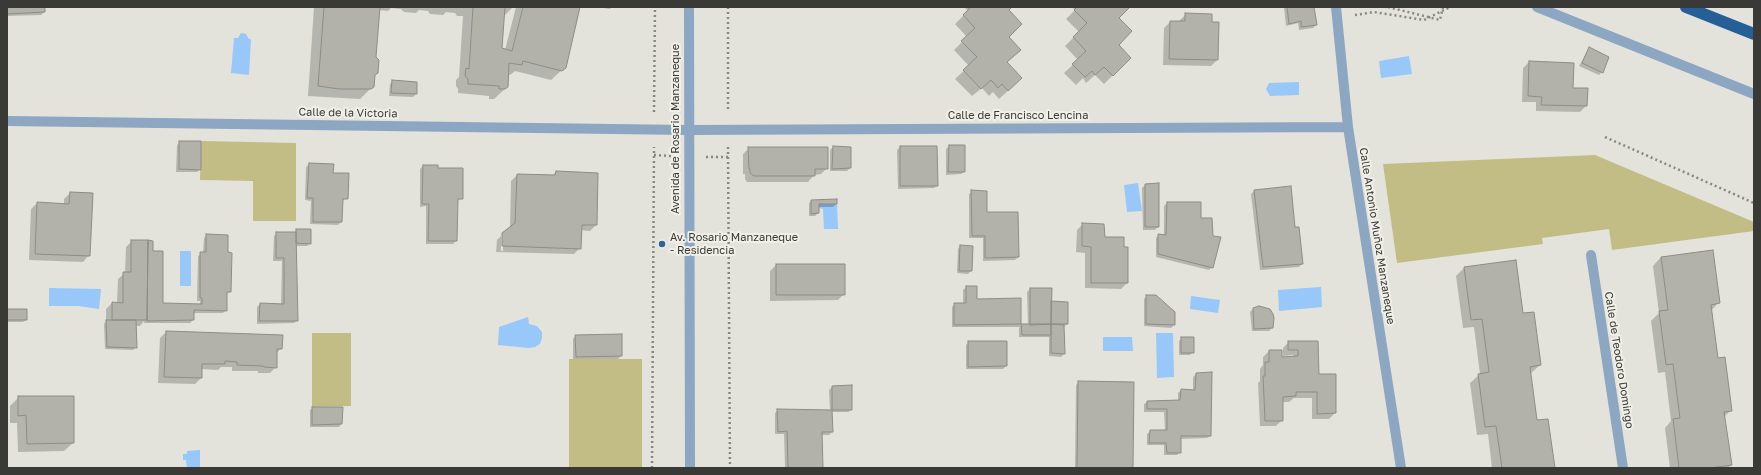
<!DOCTYPE html>
<meta charset="utf-8">
<style>
body{margin:0}
#map{position:relative;width:1761px;height:475px;overflow:hidden;background:#e3e3db;font-family:"Golos Text",sans-serif}
canvas{display:block}
.frame{position:absolute;inset:0;border:8px solid #393936;pointer-events:none}
</style>
<div id="map">
<canvas width="1761" height="475"></canvas>
<div class="frame"></div>
</div>
<script>
const c = document.querySelector('canvas').getContext('2d');
c.lineJoin = 'round';
function fill(path, color) { c.fillStyle = color; c.fill(path, 'evenodd'); }
const poly = rows => new Path2D(rows.map(r => 'M' + r).join(''));
function stroke(path, color, width, dash) { c.strokeStyle = color; c.lineWidth = width; c.lineCap = dash ? 'butt' : 'round'; c.setLineDash(dash || []); c.stroke(path); }
function write(font, color, halo, rows, align = 'center') {
  c.font = font + ' "Golos Text",sans-serif'; c.lineWidth = 4; c.setLineDash([]); c.textBaseline = 'middle'; c.strokeStyle = halo; c.fillStyle = color; for (const [text, x, y, turn = 0] of rows) {
    c.save(); c.translate(x, y); c.rotate((+turn || 0) * Math.PI / 180); c.textAlign = isNaN(turn) ? turn : align; if (halo) c.strokeText(text, 0, 0); c.fillText(text, 0, 0); c.restore();
  }
}
const green = poly([
 [201,141,296,143,296,221,253,221,253,181,200,180],
 [1595,155,1754,222,1754,231,1612,250,1609,229,1542,238,1543,244,1397,263,1383,164],
 [312,333,351,333,351,406,312,407],
 [569,359,642,359,642,468,569,468]
]);
const water = poly([
 [241,33,246,34,249,39,251,39,249,75,231,73,234,38,238,38],
 [1409,56,1412,74,1381,78,1379,61],
 [1299,82,1299,95,1270,96,1266,89,1269,83],
 [1138,183,1142,211,1127,212,1124,185],
 [819,204,837,204,838,229,824,229,823,209,819,208],
 [180,251,191,251,191,286,180,286],
 [1321,287,1322,307,1279,311,1278,290],
 [49,288,101,289,99,309,78,306,49,306],
 [1191,296,1220,300,1218,313,1190,309],
 [528,317,529,324,537,326,542,332,542,338,540,344,535,347,529,348,498,345,499,327],
 [1156,333,1173,333,1174,377,1157,378],
 [1103,337,1132,337,1133,351,1103,351],
 [200,450,200,468,187,468,186,460,183,460,183,454,187,454,187,451]
]);
const shadow = poly([
 [7,7,44,7,44,12,41,15,7,16],
 [314,7,513,7,504,16,501,49,505,50,516,7,580,7,565,67,551,80,515,71,510,75,507,75,507,87,494,99,489,99,489,96,458,93,458,89,456,86,456,80,459,77,463,16,457,16,455,13,446,12,443,15,430,14,428,11,419,10,416,13,404,12,401,9,391,8,388,11,378,10,373,86,360,99,308,96],
 [597,7,612,7,610,9],
 [964,7,1011,7,1008,10,1006,63,1012,87,999,99,993,92,989,96,982,88,972,96,955,79,969,66,954,50,967,37,955,24,968,11],
 [1072,7,1128,7,1118,18,1117,45,1130,58,1104,84,1095,75,1086,83,1083,78,1076,85,1064,73,1078,60,1065,46,1079,32,1066,19,1075,10],
 [1284,7,1313,7,1316,25,1313,28,1299,30,1298,23,1286,26],
 [1186,14,1217,60,1211,66,1163,65,1164,28,1170,22,1180,22,1180,20],
 [1589,49,1602,72,1599,75,1579,66],
 [1529,62,1586,106,1580,112,1536,111,1536,102,1522,102,1523,68],
 [393,81,416,83,416,94,413,97,389,96,390,84],
 [180,142,200,169,197,172,176,172,177,145],
 [949,146,964,172,961,174,946,175,946,149],
 [833,147,850,168,847,171,830,171,830,150],
 [900,147,937,186,934,188,898,189,897,150],
 [749,148,827,168,821,174,814,175,808,182,747,182,745,179,745,174,743,174,743,154],
 [309,164,332,165,332,174,347,198,341,201,341,222,338,225,310,224,311,201,305,200,306,167],
 [423,166,437,169,462,198,457,201,456,241,453,244,426,244,426,206,420,207,420,169],
 [556,172,596,225,590,231,580,230,580,248,574,254,496,252,497,240,501,236,501,251,503,251,503,234,510,228,511,181,517,175,552,176],
 [1145,185,1158,227,1155,230,1143,230,1142,188],
 [972,191,1018,257,1015,260,983,261,983,238,969,238,969,194],
 [1254,191,1294,228,1302,264,1299,267,1260,270,1251,194],
 [70,193,89,255,83,262,29,260,31,209,37,203,64,205,64,199],
 [836,200,836,204,833,207,818,207,818,213,815,216,809,216,809,203,811,201],
 [1167,203,1200,219,1212,267,1209,270,1156,257,1156,238,1159,235,1164,236,1164,206],
 [1083,224,1104,238,1127,283,1121,289,1085,288,1085,253,1076,252,1077,230],
 [297,230,310,243,307,246,295,246,297,321,294,323,257,324,257,307,260,304,281,305,282,261,273,261,274,236,277,233,293,233],
 [207,235,227,253,230,291,226,294,226,310,223,313,193,313,193,320,190,323,144,323,144,321,140,326,135,326,136,347,133,350,105,349,104,324,106,321,106,309,112,303,117,303,118,279,125,273,126,247,132,241,152,242,152,252,162,304,200,305,200,301,197,301,198,256,203,253,204,238],
 [960,246,971,271,968,274,957,273,958,249],
 [1712,251,1718,303,1711,311,1717,359,1731,410,1724,417,1731,465,1728,468,1670,468,1665,428,1671,421,1665,372,1658,373,1651,321,1659,313,1653,266,1661,257],
 [776,265,844,294,838,300,770,301,770,271],
 [1464,268,1522,314,1540,365,1530,374,1536,421,1554,468,1492,468,1488,434,1477,435,1470,383,1480,374,1474,327,1463,328,1456,276],
 [966,287,976,300,1020,324,1019,325,1028,326,1027,292,1030,289,1050,302,1067,324,1064,327,1064,354,1061,357,1049,356,1049,337,1019,337,1019,328,1020,327,952,327,952,307,955,304,963,304,963,290],
 [1147,296,1174,325,1171,328,1144,326,1144,299],
 [1253,309,1272,328,1269,331,1252,331,1250,312],
 [7,310,26,320,23,322,7,322],
 [166,332,281,348,276,354,276,367,270,373,258,373,258,371,232,371,232,367,221,367,218,370,201,369,201,378,195,384,158,383,160,338],
 [576,336,621,356,618,359,573,359,573,339],
 [1182,338,1193,352,1190,355,1179,355,1179,341],
 [969,342,1006,366,1003,369,966,369,966,345],
 [1289,342,1317,342,1318,375,1335,375,1335,413,1329,419,1312,419,1312,398,1294,398,1289,402,1282,402,1282,420,1276,426,1260,426,1258,383,1260,381,1260,369,1263,365,1263,357,1269,351,1281,358,1293,357,1293,355,1283,356,1283,348],
 [1196,374,1210,436,1207,438,1180,439,1180,452,1177,455,1164,455,1164,445,1147,445,1147,434,1150,431,1165,431,1164,412,1144,412,1144,404,1147,402,1178,401,1178,393,1181,390,1193,391,1193,377],
 [1079,382,1132,468,1075,468,1076,385],
 [832,387,851,410,848,412,831,412,832,432,829,435,821,435,822,468,785,468,784,434,775,434,775,413,778,410,830,411,829,390],
 [19,397,73,443,64,451,18,452,17,423,10,423,10,406],
 [313,408,341,424,339,427,310,427,310,410]
]);
const building = poly([
 [7,7,45,7,45,12,7,14,7,7],
 [324,7,380,7,376,57,379,60,378,73,375,75,374,87,371,89,339,89,318,86,324,7],
 [473,7,505,7,502,48,512,51,523,7,580,7,566,68,562,71,523,61,522,65,509,63,508,87,505,89,499,89,499,86,468,84,468,79,465,76,466,68,469,69,473,7],
 [971,7,1012,7,1009,10,1022,24,1009,37,1021,50,1007,62,1022,78,1008,91,1002,84,998,88,991,80,981,89,963,70,977,57,961,41,975,28,963,15,971,7],
 [1077,7,1130,7,1119,18,1132,31,1119,45,1131,58,1113,76,1104,67,1095,75,1092,71,1085,77,1072,64,1086,51,1073,37,1087,23,1074,10,1077,7],
 [1287,7,1314,7,1317,25,1301,27,1301,21,1289,24,1287,7],
 [1185,13,1212,14,1212,22,1219,22,1218,60,1169,59,1170,21,1185,21,1185,13],
 [1589,47,1609,57,1603,73,1582,63,1589,47],
 [1529,61,1574,63,1573,88,1588,88,1587,106,1541,105,1542,97,1528,96,1529,61],
 [392,80,417,82,417,94,391,93,392,80],
 [179,141,201,141,201,170,179,169,179,141],
 [949,145,965,145,965,172,948,172,949,145],
 [833,146,851,147,851,168,832,169,833,146],
 [900,146,937,146,938,186,900,186,900,146],
 [748,147,828,147,828,169,815,169,815,176,754,176,750,173,750,169,749,169,748,147],
 [309,163,334,164,333,173,349,173,348,199,343,199,342,222,313,222,313,198,307,198,309,163],
 [423,165,438,165,438,168,463,168,463,199,458,199,457,241,428,241,429,204,422,204,423,165],
 [556,171,598,173,597,225,582,225,581,249,502,246,502,233,515,223,517,174,555,175,556,171],
 [1159,183,1159,227,1145,227,1145,184,1159,183],
 [1291,186,1295,227,1299,227,1303,264,1263,267,1254,190,1291,186],
 [971,190,987,191,987,212,1018,212,1019,257,985,258,985,236,972,236,971,190],
 [70,192,93,193,90,256,35,254,37,202,69,204,70,192],
 [837,199,837,204,819,204,819,213,811,214,811,200,837,199],
 [1167,202,1201,202,1201,218,1212,218,1213,236,1221,237,1213,268,1158,254,1158,234,1166,235,1167,202],
 [1082,223,1104,224,1105,237,1124,237,1124,247,1128,247,1128,283,1091,283,1091,247,1082,246,1082,223],
 [296,229,311,229,311,244,296,243,296,229],
 [276,232,296,232,298,321,259,321,260,303,284,304,284,258,276,258,276,232],
 [206,234,228,235,228,252,232,253,231,292,227,292,227,311,194,310,194,320,147,321,148,240,153,241,153,251,163,251,163,303,202,304,202,298,200,298,200,252,206,252,206,234],
 [131,240,148,240,147,320,112,320,112,302,123,303,123,272,131,272,131,240],
 [960,245,973,246,972,271,959,271,960,245],
 [1713,250,1720,303,1711,305,1718,358,1725,357,1732,411,1724,412,1732,465,1710,468,1679,468,1673,419,1680,418,1673,364,1666,365,1659,311,1668,310,1661,257,1713,250],
 [1516,260,1523,313,1534,312,1541,365,1530,367,1537,420,1548,419,1555,468,1502,468,1496,426,1485,427,1478,374,1489,372,1482,319,1471,320,1464,267,1516,260],
 [776,264,845,264,845,295,776,295,776,264],
 [966,286,977,286,977,299,1021,298,1021,324,954,325,954,303,966,303,966,286],
 [1030,288,1052,288,1051,324,1030,325,1030,288],
 [1146,295,1156,295,1175,312,1175,325,1146,324,1146,295],
 [1051,301,1068,302,1068,324,1051,324,1051,301],
 [1259,306,1270,309,1273,314,1274,318,1273,328,1254,329,1253,308,1259,306],
 [7,309,27,309,27,320,7,320,7,309],
 [106,320,136,320,137,348,107,347,106,320],
 [1021,324,1051,324,1051,335,1022,335,1021,324],
 [1051,324,1064,325,1065,354,1051,353,1051,324],
 [166,331,283,335,282,349,277,349,277,368,264,367,263,366,237,365,237,362,225,361,225,364,202,364,202,378,164,377,166,331],
 [622,334,622,356,576,357,575,335,622,334],
 [1181,337,1194,337,1194,353,1181,353,1181,337],
 [968,341,1007,341,1007,366,968,367,968,341],
 [1288,341,1318,341,1319,374,1336,374,1336,413,1317,414,1317,392,1296,392,1296,396,1283,397,1283,421,1265,421,1263,376,1265,376,1265,362,1269,362,1269,350,1282,350,1282,357,1298,356,1298,350,1288,350,1288,341],
 [1212,372,1211,436,1181,436,1181,453,1167,453,1166,443,1149,443,1150,430,1167,430,1167,409,1147,409,1147,401,1180,400,1181,389,1195,390,1196,373,1212,372],
 [1078,381,1134,382,1133,468,1077,468,1078,381],
 [852,385,852,410,832,410,832,386,852,385],
 [18,396,74,396,74,443,27,444,26,415,18,416,18,396],
 [312,407,343,407,342,424,312,425,312,407],
 [777,409,832,410,833,432,822,432,823,468,788,468,787,431,778,432,777,409]
]);
const path = poly([
 [728,7,728,112],
 [1355,15,1374,12,1424,20,1450,7],
 [654,112,655,7],
 [1605,137,1754,203],
 [728,147,730,468],
 [654,155,671,156],
 [706,157,728,157],
 [652,468,654,147]
]);
const minor = poly([
 [689,7,690,468],
 [1336,7,1348,127,1401,468],
 [1537,7,1754,94],
 [7,121,688,130,1348,127],
 [1591,255,1623,468]
]);
const motorway = poly([
 [1686,7,1754,34]
]);
const pathBridge = poly([
 [1388,7,1440,20,1443,7]
]);
const markers = [
 [662,244,4,"#2b649c"]
];
const streetNames = [
 ["Calle de la Victoria",348,113,1],
 ["Calle de Francisco Lencina",1018,116],
 ["Avenida de Rosario Manzaneque",676,129,-90],
 ["Calle Antonio Muñoz Manzaneque",1377,236,81],
 ["Calle de Teodoro Domingo",1619,360,81]
];
const poiNames = [
 ["Av. Rosario Manzaneque",670,238],
 ["- Residencia",670,251]
];
fill(green, '#c2bd85');
fill(water, '#98c7f9');
fill(shadow, '#0003');
fill(building, '#b2b1aa');
stroke(building, '#8d8c85', 1);
stroke(path, '#888883', 2.5, [2, 3]);
stroke(minor, '#8da6c2', 10);
stroke(motorway, '#265f97', 12);
stroke(pathBridge, '#888883', 2.5, [2, 3]);
for (const [x, y, r, color] of markers) { const dot = new Path2D(); dot.arc(x, y, r, 0, 2 * Math.PI); c.fillStyle = color; c.fill(dot); stroke(dot, '#f0f0e8', 1.5); }
write('11px', '#393936', '#f0f0e8', streetNames);
write('11px', '#393936', '#f0f0e8', poiNames, 'left');
</script>
